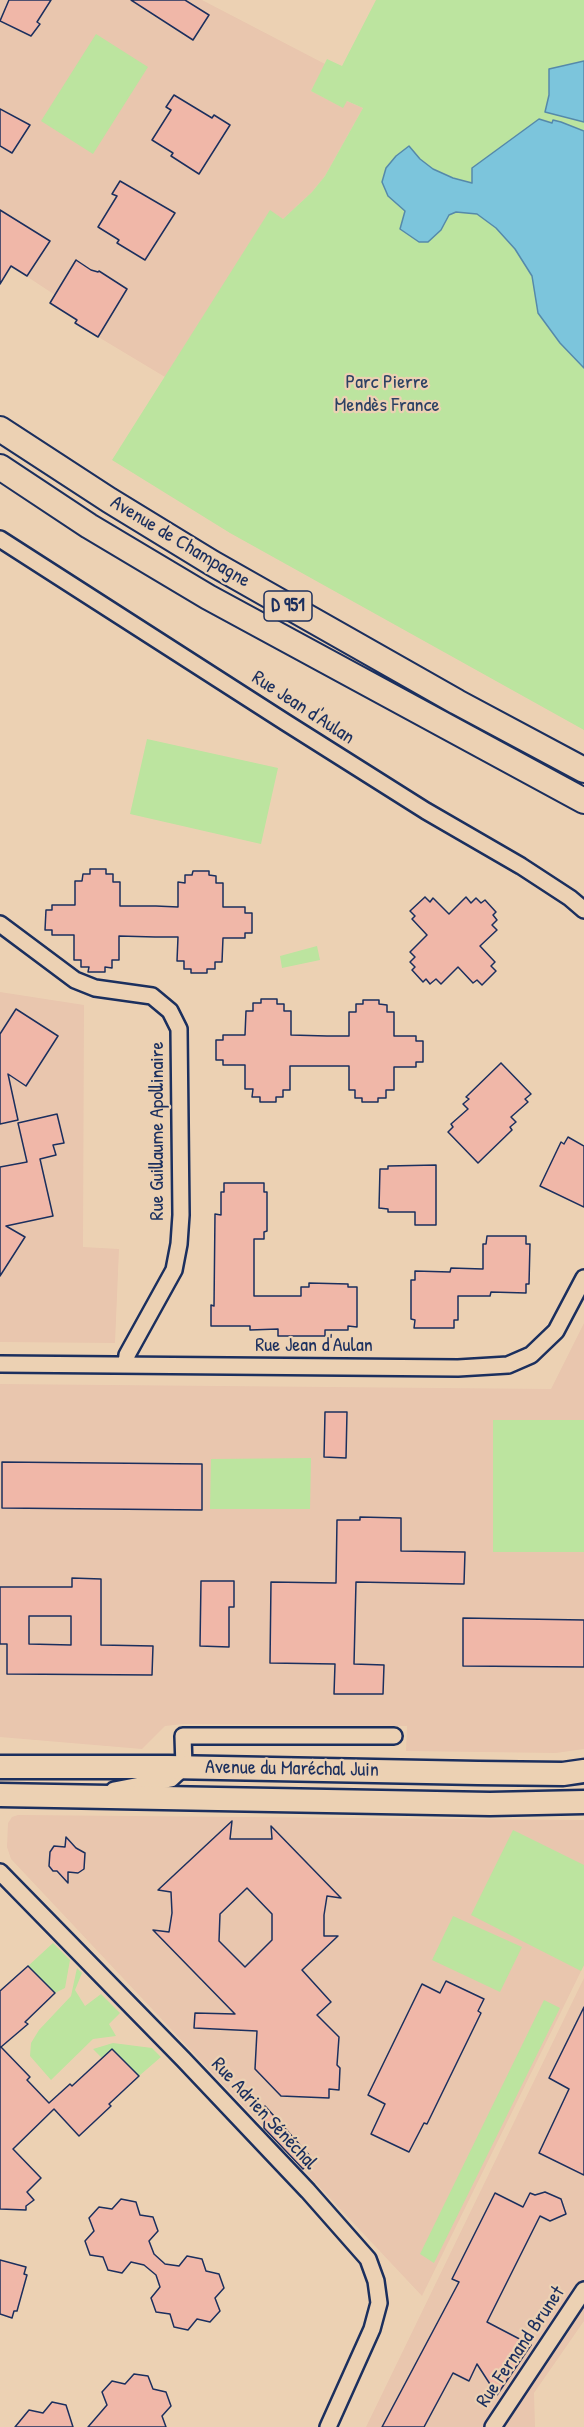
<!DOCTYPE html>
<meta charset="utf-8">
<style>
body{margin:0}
canvas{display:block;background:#ecd1b3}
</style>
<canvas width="584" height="2427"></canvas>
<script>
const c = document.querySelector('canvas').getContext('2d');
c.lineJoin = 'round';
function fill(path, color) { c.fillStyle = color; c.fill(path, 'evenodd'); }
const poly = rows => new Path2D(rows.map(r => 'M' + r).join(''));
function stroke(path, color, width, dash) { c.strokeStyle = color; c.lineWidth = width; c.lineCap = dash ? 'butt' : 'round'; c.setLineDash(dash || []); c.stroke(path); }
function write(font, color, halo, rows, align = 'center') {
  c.font = font + ' "Patrick Hand",sans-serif'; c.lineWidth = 4.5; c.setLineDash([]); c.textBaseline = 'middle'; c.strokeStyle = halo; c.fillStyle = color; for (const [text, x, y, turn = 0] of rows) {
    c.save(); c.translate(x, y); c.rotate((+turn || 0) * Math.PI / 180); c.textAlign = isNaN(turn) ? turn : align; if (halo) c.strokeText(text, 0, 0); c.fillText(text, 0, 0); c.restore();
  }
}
const built = poly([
 [0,0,202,0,325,64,311,91,342,107,347,101,363,108,325,176,312,192,283,219,270,211,165,377,75,323,79,316,71,316,50,303,55,295,11,266,0,284],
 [0,992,84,1005,83,1247,119,1249,115,1343,0,1342],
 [584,1323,584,1749,556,1753,406,1751,407,1726,183,1724,165,1726,142,1749,0,1737,0,1384,551,1389],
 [18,1815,584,1820,584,1965,422,2296,11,1859,7,1847,8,1823,12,1817],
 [584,1978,584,2321,534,2393,535,2427,366,2427]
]);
const green = poly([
 [376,0,584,0,584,730,230,533,112,460,270,210,283,219,312,192,325,176,363,108,347,101,343,108,311,91,327,59,342,66],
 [96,34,148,67,93,154,41,121],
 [147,739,278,768,261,844,130,814],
 [317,946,320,960,282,968,280,956],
 [493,1420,584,1420,584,1552,493,1552],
 [311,1458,310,1509,210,1509,211,1459],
 [513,1830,584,1865,584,1965,581,1971,471,1915],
 [453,1916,522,1947,500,1992,432,1960],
 [53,1943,70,1960,65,1988,55,1993,28,1966],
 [77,1968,82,1973,75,1990,85,2006,101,1994,120,2013,109,2024,116,2036,93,2039,51,2080,30,2056,31,2043,39,2030,71,1996],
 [544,2000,560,2008,434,2263,420,2254],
 [113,2043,152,2048,161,2057,139,2076,112,2049,102,2058,93,2049]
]);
const water = poly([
 [584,61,584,122,545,112,549,95,549,69,584,61],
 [539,119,552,123,553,120,561,122,584,131,584,368,560,343,538,313,532,276,515,249,496,228,477,214,456,212,449,215,441,230,428,242,419,242,400,229,405,211,388,196,382,182,386,168,396,156,409,146,420,159,433,169,453,178,472,183,472,168,539,119]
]);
const building = poly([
 [9,0,51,0,37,22,40,24,31,36,0,21,9,0],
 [131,0,185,0,209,15,193,40,131,0],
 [174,95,212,118,214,115,230,125,199,174,171,156,173,153,152,140,171,110,166,107,174,95],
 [0,109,30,125,12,153,0,146,0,109],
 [120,181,175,213,145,260,117,243,119,240,98,227,117,196,112,194,120,181],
 [0,210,50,241,27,276,11,266,0,284,0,210],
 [76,260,91,270,98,272,99,271,127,289,98,337,75,323,77,320,50,303,76,260],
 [90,869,106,869,106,874,113,874,113,882,120,882,120,906,156,906,178,907,178,882,185,883,185,875,192,875,193,871,209,871,209,875,216,876,216,883,223,883,223,907,245,907,245,913,252,913,252,933,245,933,245,938,223,938,222,962,215,962,215,969,207,969,207,973,191,973,191,969,184,969,184,961,177,961,178,937,155,937,119,936,119,960,112,960,112,968,105,967,105,972,88,972,89,967,81,967,81,960,74,960,74,935,52,935,52,930,45,930,46,910,52,910,52,905,75,905,75,881,82,881,83,874,90,874,90,869],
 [425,897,430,902,433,898,449,914,466,897,471,903,476,898,481,903,485,900,496,912,493,915,497,920,492,925,497,930,480,946,495,962,491,966,496,971,482,985,477,980,473,983,458,967,441,984,436,979,430,984,426,979,423,982,412,970,415,967,410,962,415,957,410,952,427,935,412,919,415,916,410,911,425,897],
 [261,999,277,999,277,1004,284,1004,284,1011,291,1011,291,1035,327,1036,349,1036,349,1012,356,1012,356,1004,363,1004,363,1000,379,1000,379,1004,387,1005,387,1012,394,1012,394,1036,416,1036,416,1041,423,1041,423,1062,416,1062,416,1067,394,1067,394,1090,386,1090,386,1098,378,1098,378,1102,362,1102,362,1098,355,1098,355,1090,349,1090,349,1066,290,1066,290,1090,283,1090,283,1097,276,1097,276,1102,260,1102,260,1097,252,1097,253,1089,245,1089,245,1065,223,1065,223,1060,216,1060,216,1040,223,1040,223,1035,245,1035,246,1011,253,1011,253,1003,261,1003,261,999],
 [16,1009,58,1036,26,1086,8,1074,18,1120,0,1124,0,1034,16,1009],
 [501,1063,531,1094,525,1099,528,1102,511,1117,516,1122,510,1127,512,1130,478,1163,448,1132,453,1127,451,1124,468,1109,463,1104,469,1099,466,1097,501,1063],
 [57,1114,64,1143,53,1145,56,1155,40,1159,53,1216,6,1226,25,1237,0,1276,0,1167,27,1162,18,1123,57,1114],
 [568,1137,584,1146,584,1207,540,1186,561,1142,564,1144,568,1137],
 [436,1165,436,1225,415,1225,415,1212,388,1212,388,1209,379,1208,380,1169,388,1169,388,1166,436,1165],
 [224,1183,264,1183,264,1192,267,1192,267,1231,264,1232,264,1239,254,1239,254,1296,301,1296,301,1287,309,1287,309,1283,348,1284,348,1287,357,1287,357,1327,348,1326,348,1330,325,1330,325,1336,278,1336,278,1329,250,1330,250,1326,211,1326,211,1305,214,1306,215,1214,221,1215,221,1192,224,1192,224,1183],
 [487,1236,526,1236,526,1244,530,1244,529,1284,526,1284,526,1293,491,1292,490,1296,458,1296,458,1320,454,1320,454,1328,414,1328,415,1320,411,1319,411,1280,415,1280,415,1271,450,1272,451,1268,483,1269,483,1244,486,1244,487,1236],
 [325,1412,347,1412,346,1458,324,1457,325,1412],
 [2,1462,202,1464,202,1510,2,1508,2,1462],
 [360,1517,401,1518,401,1551,465,1552,464,1584,356,1582,354,1664,384,1665,383,1694,334,1694,335,1664,270,1663,271,1582,336,1583,337,1520,360,1520,360,1517],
 [72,1578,101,1579,101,1645,153,1646,152,1675,7,1674,7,1644,0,1644,0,1587,72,1587,72,1578],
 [29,1616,71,1616,71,1645,29,1644,29,1616],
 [201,1581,234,1581,234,1607,229,1607,229,1647,200,1646,201,1581],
 [463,1618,584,1620,584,1667,463,1666,463,1618],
 [232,1821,230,1839,272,1839,271,1826,341,1898,327,1896,324,1915,324,1936,338,1936,302,1970,331,2002,317,2015,339,2037,337,2065,340,2068,339,2090,329,2089,329,2098,281,2096,255,2069,257,2031,194,2028,195,2013,235,2014,153,1930,169,1932,172,1913,171,1892,158,1890,232,1821],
 [247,1888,272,1914,272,1940,245,1967,219,1941,220,1914,247,1888],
 [66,1837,76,1848,85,1853,84,1869,78,1873,68,1872,68,1883,57,1871,53,1871,49,1866,50,1852,54,1846,65,1847,66,1837],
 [28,1966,55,1993,25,2022,28,2024,1,2047,30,2077,27,2080,49,2103,70,2084,72,2086,112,2049,139,2076,109,2104,111,2106,79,2136,54,2109,13,2149,41,2178,27,2192,34,2200,26,2206,26,2210,0,2209,0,1991,28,1966],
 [446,1981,484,1999,478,2011,481,2013,427,2124,424,2123,409,2152,371,2134,385,2104,368,2095,422,1984,440,1993,446,1981],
 [584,2007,584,2175,539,2153,569,2089,549,2078,584,2007],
 [265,2106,310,2156,310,2161,303,2169,264,2128,265,2106],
 [545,2192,561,2199,566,2214,550,2221,540,2216,487,2322,531,2345,497,2395,477,2364,469,2381,453,2373,424,2427,382,2427,459,2282,452,2279,495,2193,523,2207,530,2193,535,2195,545,2192],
 [121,2199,136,2202,140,2215,153,2217,158,2231,149,2241,154,2254,165,2264,179,2266,187,2256,202,2259,206,2271,219,2274,224,2288,215,2298,220,2311,210,2322,197,2319,188,2330,174,2327,170,2314,156,2312,151,2298,160,2287,156,2275,144,2265,131,2262,122,2273,108,2270,103,2257,90,2255,85,2241,94,2231,89,2218,99,2207,112,2209,121,2199],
 [0,2260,26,2267,24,2274,27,2275,17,2311,14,2311,12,2318,0,2314,0,2260],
 [134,2374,148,2376,153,2389,166,2392,171,2406,162,2416,166,2427,88,2427,107,2405,102,2392,112,2381,125,2384,134,2374],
 [52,2402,66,2405,73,2427,15,2427,29,2410,43,2413,52,2402]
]);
const minor = poly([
 [0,539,285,722,426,811,521,866,570,898,584,910],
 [0,924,75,980,95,988,152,996,170,1011,179,1029,181,1215,179,1244,174,1270,127,1355,126,1365],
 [0,1364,458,1368,508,1365,531,1355,556,1331,584,1278],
 [114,1790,171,1779,184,1767,183,1736,394,1736],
 [0,1872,183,2059,308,2191,368,2259,376,2281,379,2303,372,2329,328,2427],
 [493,2427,584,2290]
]);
const secondary = poly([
 [0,1767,169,1767,478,1773,563,1774,584,1771],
 [0,1795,490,1804,584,1802]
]);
const primary = poly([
 [0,429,109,500,212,563,457,702,584,770],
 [0,467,89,526,208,597,584,801]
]);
const shields = [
 [288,606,48]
];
const shieldNames = [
 ["D 951",288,606]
];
const parkNames = [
 ["Parc Pierre",387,383],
 ["Mendès France",387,406]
];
const streetNames = [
 ["Avenue de Champagne",180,542,31],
 ["Rue Jean d'Aulan",303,708,33],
 ["Rue Guillaume Apollinaire",158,1131,-90],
 ["Rue Jean d'Aulan",314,1346],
 ["Avenue du Maréchal Juin",292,1769,1],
 ["Rue Adrien Sénéchal",264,2114,47],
 ["Rue Fernand Brunet",521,2347,-56]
];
fill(built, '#e9c6ae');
fill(green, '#bce49f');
fill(water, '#7cc5dc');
stroke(water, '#5589aa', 1.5);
fill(building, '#f0b7a8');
stroke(building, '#1b2f5e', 1.5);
stroke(minor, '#1b2f5e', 20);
stroke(secondary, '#1b2f5e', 27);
stroke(primary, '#1b2f5e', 28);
stroke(minor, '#ecd1b3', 15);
stroke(secondary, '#ecd1b3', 22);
stroke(primary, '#ecd1b3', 24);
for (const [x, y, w] of shields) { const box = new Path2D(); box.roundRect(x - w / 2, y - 15, w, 30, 4.5); c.fillStyle = '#ecd1b3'; c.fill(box); stroke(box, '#1b2f5e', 1.5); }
write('bold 18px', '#1b2f5e', null, shieldNames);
write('20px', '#2b4164', '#ecd1b3', parkNames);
write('20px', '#1b2f5e', '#ecd1b3', streetNames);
</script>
